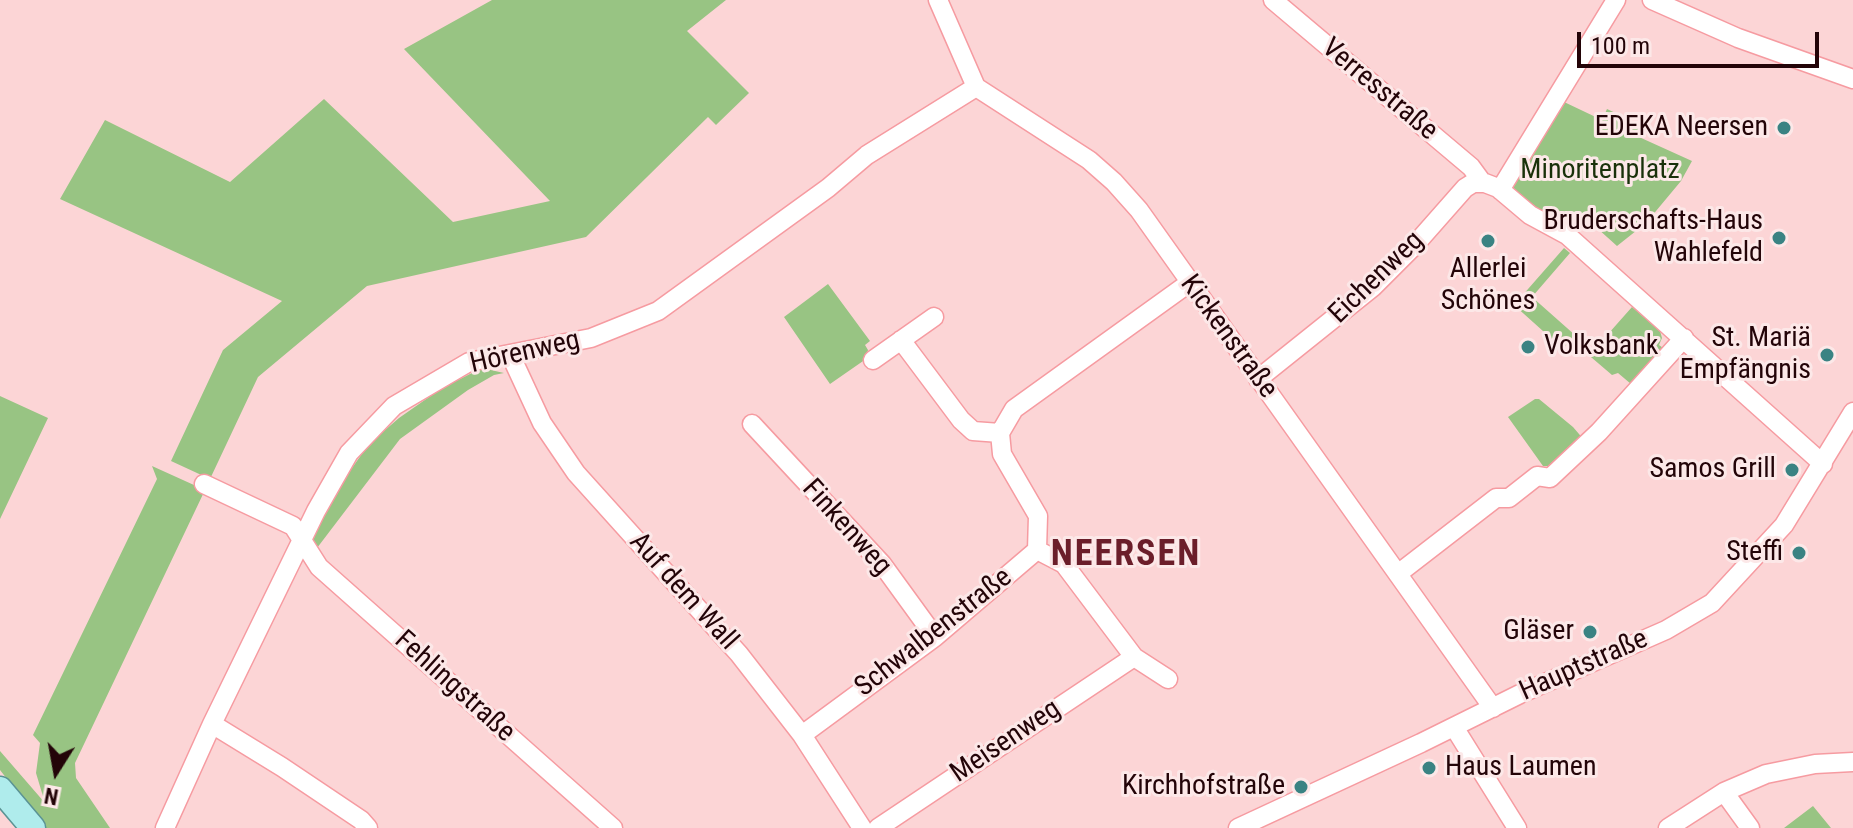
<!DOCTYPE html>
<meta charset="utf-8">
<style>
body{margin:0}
#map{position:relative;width:1853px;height:828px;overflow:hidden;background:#fcd5d6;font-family:"Roboto Condensed",sans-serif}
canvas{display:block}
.north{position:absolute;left:16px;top:732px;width:80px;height:80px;-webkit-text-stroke:6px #fce8e8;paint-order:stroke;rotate:191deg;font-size:22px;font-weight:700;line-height:32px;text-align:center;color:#230408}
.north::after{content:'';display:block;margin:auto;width:28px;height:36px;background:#230408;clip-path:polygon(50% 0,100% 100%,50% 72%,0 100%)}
.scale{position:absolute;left:1577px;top:32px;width:242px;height:36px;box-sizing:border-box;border:4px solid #230408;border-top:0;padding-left:10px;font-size:24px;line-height:28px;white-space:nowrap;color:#230408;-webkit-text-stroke:6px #fce8e8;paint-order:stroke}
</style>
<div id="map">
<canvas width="1853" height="828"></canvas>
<div class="north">N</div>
<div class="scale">100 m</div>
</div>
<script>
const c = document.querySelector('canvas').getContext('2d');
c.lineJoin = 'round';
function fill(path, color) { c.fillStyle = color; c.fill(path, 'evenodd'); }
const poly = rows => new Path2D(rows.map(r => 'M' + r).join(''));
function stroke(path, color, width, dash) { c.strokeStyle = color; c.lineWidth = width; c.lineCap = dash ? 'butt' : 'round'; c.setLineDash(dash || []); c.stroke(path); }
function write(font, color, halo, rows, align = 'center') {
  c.font = font + ' "Roboto Condensed",sans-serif'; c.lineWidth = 6; c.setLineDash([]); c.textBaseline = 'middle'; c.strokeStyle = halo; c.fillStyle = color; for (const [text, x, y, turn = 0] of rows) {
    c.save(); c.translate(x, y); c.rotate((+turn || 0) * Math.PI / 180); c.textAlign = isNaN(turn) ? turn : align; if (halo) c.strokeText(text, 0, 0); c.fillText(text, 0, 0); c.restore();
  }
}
const green = poly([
 [492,0,726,0,687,31,749,93,716,125,708,117,586,237,367,286,258,377,210,479,171,461,223,350,282,301,60,199,105,120,230,182,324,99,453,222,550,201,404,49],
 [1562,101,1602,120,1607,109,1643,126,1639,137,1692,161,1681,181,1646,223,1617,246,1587,219,1570,216,1565,220,1544,213,1514,190,1513,182],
 [1564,248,1570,253,1532,297,1593,351,1632,307,1660,331,1662,338,1659,345,1663,348,1631,384,1618,373,1612,375,1571,340,1563,349,1514,305],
 [828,284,870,341,865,345,868,350,866,359,830,384,784,317],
 [482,368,504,373,494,375,468,390,400,439,317,548,313,541,316,532,342,482,369,444,399,418,442,388],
 [0,396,48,418,0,519],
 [1535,399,1539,399,1573,427,1585,441,1558,466,1543,466,1508,417],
 [152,466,205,490,75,763,76,778,110,828,45,828,0,770,0,751,45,803,36,773,40,743,33,735,157,479],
 [1813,806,1831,828,1784,828]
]);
const minor = poly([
 [938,0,976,87,1089,160,1114,182,1139,210,1493,708],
 [1273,0,1471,167,1482,182],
 [1652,0,1738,38,1853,79],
 [1500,190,1616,0],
 [901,340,961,420,973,431,1000,433],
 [510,354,542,423,576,473,739,654,802,735,862,828],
 [873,360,934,317],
 [1258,379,1373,287,1413,247,1465,188,1473,183,1485,183,1498,188,1530,215,1567,235,1823,464],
 [752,424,882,564,935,637],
 [204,484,293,526,319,567,613,828],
 [1037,550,1064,564,1134,657,1168,679],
 [1399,573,1496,498,1509,498,1537,476,1550,478,1599,432,1684,338],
 [212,724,282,767,361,820,368,828],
 [1454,727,1517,828],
 [802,735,935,637,1037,550,1038,516,1002,454,1000,433,1014,409,1189,283],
 [1724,792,1750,828],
 [165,828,212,724,316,511,349,453,394,406,469,362,591,338,658,311,828,188,867,155,976,87],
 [878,828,1134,657],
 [1238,828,1421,743,1520,694,1666,630,1712,603,1784,525,1853,412],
 [1668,828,1724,792,1766,774,1815,764,1853,762]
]);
const major = poly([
 [0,789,33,828]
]);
const markers = [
 [1784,128,8,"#3a8383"],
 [1779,238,8,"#3a8383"],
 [1488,241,8,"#3a8383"],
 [1528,347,8,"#3a8383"],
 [1827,355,8,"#3a8383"],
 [1792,470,8,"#3a8383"],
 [1799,553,8,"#3a8383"],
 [1590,632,8,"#3a8383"],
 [1429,768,8,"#3a8383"],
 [1301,787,8,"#3a8383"]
];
const streetNames = [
 ["Verresstraße",1379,90,40],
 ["Eichenweg",1377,278,-44],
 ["Kickenstraße",1228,337,54],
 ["Hörenweg",525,353,-13],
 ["Finkenweg",846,528,48],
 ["Auf dem Wall",683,592,48],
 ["Schwalbenstraße",934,633,-38],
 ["Hauptstraße",1584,666,-24],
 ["Fehlingstraße",454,687,42],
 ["Meisenweg",1006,742,-34]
];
const poiNames = [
 ["EDEKA Neersen",1768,128],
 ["Bruderschafts-Haus",1763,222],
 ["Wahlefeld",1763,254],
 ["Allerlei",1488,270,"center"],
 ["Schönes",1488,302,"center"],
 ["St. Mariä",1811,339],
 ["Empfängnis",1811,371],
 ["Volksbank",1544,347,"left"],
 ["Samos Grill",1776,470],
 ["Steffi",1783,553],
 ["Gläser",1574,632],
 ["Haus Laumen",1445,768,"left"],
 ["Kirchhofstraße",1285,787]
];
const parkNames = [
 ["Minoritenplatz",1600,171]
];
const districtNames = [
 ["NEERSEN",1126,556]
];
fill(green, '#98c483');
stroke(minor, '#f69ba1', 21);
stroke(major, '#5b9394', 27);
stroke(minor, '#fff', 18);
stroke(major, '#afecec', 24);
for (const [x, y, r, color] of markers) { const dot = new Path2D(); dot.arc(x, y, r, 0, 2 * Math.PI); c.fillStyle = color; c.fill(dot); stroke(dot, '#fce8e8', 3); }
write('28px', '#230408', '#fce8e8', streetNames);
write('28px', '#230408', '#fce8e8', poiNames, 'right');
write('28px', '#19310a', '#fce8e8', parkNames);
c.letterSpacing = '2px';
write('bold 36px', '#6b1e2a', '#fce8e8', districtNames);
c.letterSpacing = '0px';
</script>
